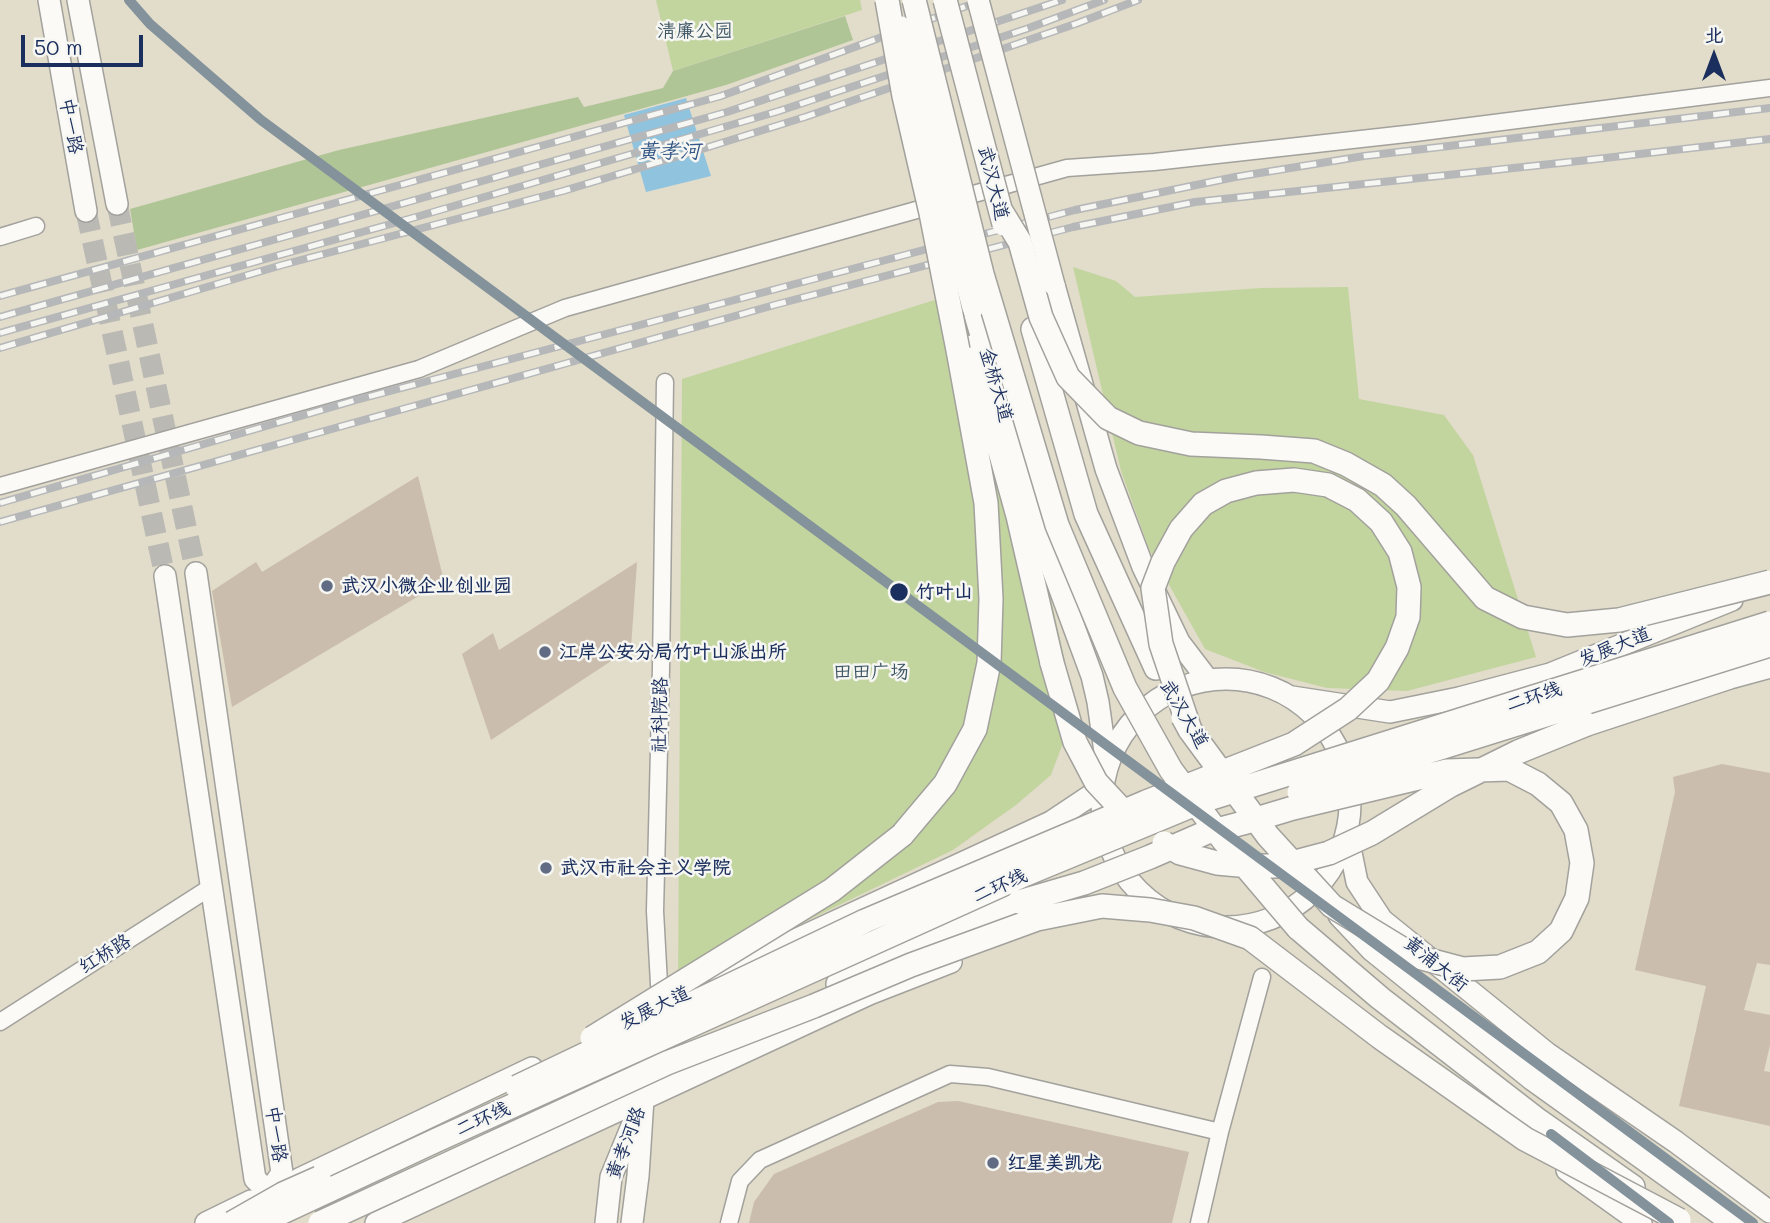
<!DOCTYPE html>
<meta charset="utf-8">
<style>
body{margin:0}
#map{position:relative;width:1770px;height:1223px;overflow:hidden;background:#e2dcca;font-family:Mali,"LXGW WenKai TC",sans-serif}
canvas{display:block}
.north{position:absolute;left:1679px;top:21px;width:70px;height:70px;-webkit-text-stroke:5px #f6f6f2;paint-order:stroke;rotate:0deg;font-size:19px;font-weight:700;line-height:28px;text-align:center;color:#1b2f5e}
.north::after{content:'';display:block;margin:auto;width:24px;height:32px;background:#1b2f5e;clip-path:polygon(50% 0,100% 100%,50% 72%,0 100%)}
.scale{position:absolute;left:21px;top:35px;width:122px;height:32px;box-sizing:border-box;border:4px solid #1b2f5e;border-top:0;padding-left:9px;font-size:21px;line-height:24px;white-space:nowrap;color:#1b2f5e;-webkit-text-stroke:5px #f6f6f2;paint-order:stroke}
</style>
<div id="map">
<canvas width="1770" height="1223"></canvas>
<div class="north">北</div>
<div class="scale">50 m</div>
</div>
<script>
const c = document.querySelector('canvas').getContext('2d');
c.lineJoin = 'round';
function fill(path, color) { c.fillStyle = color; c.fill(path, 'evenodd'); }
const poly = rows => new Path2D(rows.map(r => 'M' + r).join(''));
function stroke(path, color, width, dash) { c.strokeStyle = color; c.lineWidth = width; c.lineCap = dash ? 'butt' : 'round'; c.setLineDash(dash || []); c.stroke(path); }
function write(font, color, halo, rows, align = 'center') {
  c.font = font + ' Mali,"LXGW WenKai TC",sans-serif'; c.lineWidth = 5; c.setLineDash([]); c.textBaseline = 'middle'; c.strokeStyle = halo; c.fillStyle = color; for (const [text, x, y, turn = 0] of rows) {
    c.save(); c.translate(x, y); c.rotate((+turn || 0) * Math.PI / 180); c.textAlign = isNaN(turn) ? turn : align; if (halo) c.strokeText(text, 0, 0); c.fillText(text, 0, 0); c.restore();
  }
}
const green = poly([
 [656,0,860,0,862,10,673,71],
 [1073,267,1116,281,1135,297,1261,288,1348,287,1359,399,1444,415,1473,455,1536,657,1407,691,1327,688,1264,672,1205,649,1149,549,1121,471],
 [957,293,1044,568,1066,666,1068,730,1051,775,1016,805,953,850,678,983,682,379]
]);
const forest = poly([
 [845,16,853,40,726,85,137,250,130,209,339,150,578,97,584,107,663,88,673,71]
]);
const water = poly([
 [686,98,711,176,646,192,624,115]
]);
const building = poly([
 [418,476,444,581,232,707,212,591,256,562,262,572],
 [637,562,631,648,491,740,462,654,493,633,499,650],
 [1722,764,1770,773,1770,965,1757,963,1744,1010,1770,1015,1770,1045,1764,1071,1770,1072,1770,1126,1679,1106,1706,986,1635,970,1675,792,1673,777],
 [958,1101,1189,1152,1172,1223,749,1223,754,1202,774,1174,938,1102]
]);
const majorTunnel = poly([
 [117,204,196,573],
 [86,211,165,576]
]);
const minor = poly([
 [0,237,36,226],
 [0,486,419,369,565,308,1067,168,1154,162,1415,133,1770,88],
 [660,1002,655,911,661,668,665,382],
 [0,1022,211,887],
 [729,1223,740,1181,760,1160,950,1074,988,1077,1220,1132],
 [1199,1223,1220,1132,1262,977]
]);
const major = poly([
 [49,0,86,211],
 [78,0,117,204],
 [1054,285,1106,469,1143,567,1179,642,1208,680],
 [973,308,1040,535,1092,676,1098,702,1107,766],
 [196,573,282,1173,269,1192],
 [165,576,255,1179,269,1192],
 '1102 803a124 124 0 1 1 248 0a124 124 0 1 1-248 0Z',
 [1292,697,1390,712,1459,698,1550,674,1732,600],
 [1347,833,1357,882,1382,920,1548,1054,1676,1142,1770,1212],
 [665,1003,778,948,1051,822,1102,788],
 [1567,1170,1641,1223],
 [299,1179,532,1068],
 [206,1223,251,1201],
 [376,1223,869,994,951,962],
 [606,1223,611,1177,643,1099,638,1176,632,1223]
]);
const highway = poly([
 [1033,329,1086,514,1156,668],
 [971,347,1018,516,1052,663],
 [1587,724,1730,677,1770,666],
 [902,835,945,784,975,729,989,663,991,599,986,503,958,350],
 [1340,915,1373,950,1533,1079,1734,1223],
 [1298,928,1380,998,1539,1121,1633,1187],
 [838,984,1019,902]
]);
const rail = poly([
 [0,296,721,96,983,0],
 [0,317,727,112,1062,0],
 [0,333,416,217,779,111,1026,29,1104,0],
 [0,348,282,265,563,191,702,149,805,117,1078,23,1138,0],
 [0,503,356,400,1075,210,1235,177,1364,156,1770,108],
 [0,522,778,304,1073,227,1195,202,1579,161,1770,139]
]);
const majorBridge = poly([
 [978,0,1054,285],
 [901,27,973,308]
]);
const highwayBridge = poly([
 [887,0,904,96,931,213,958,350],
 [914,0,982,274,1057,525,1125,688,1171,770,1224,841,1298,928],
 [945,0,1004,224],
 [1001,211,1020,242,1041,317,1068,377,1108,418,1139,433,1191,444,1261,447,1314,451,1346,464,1383,485,1406,506,1485,598,1523,617,1567,625,1619,620,1770,582],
 [1052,663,1075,742,1096,782,1124,812,1134,821],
 [1299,792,1770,645],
 [1164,843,1180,853,1217,863,1250,866,1280,866,1329,853,1372,833,1451,785,1518,752,1587,724],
 [1019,902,1084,883,1150,857,1205,833,1243,823,1293,808,1447,771,1509,769,1538,784,1561,803,1576,830,1582,863,1577,898,1561,931,1538,952,1500,967,1463,969,1414,956,1332,906,1268,836,1190,730,1183,717],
 [592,1038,832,890,902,835],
 [517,1087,865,921,1146,802,1294,744,1348,709,1378,681,1397,648,1408,617,1409,587,1400,552,1381,522,1357,500,1328,485,1294,480,1256,483,1226,491,1203,504,1181,529,1163,562,1153,588,1161,644,1190,730],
 [232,1223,283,1194,319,1178],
 [259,1223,439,1139,1026,874,1205,800,1770,623],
 [320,1223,667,1063,814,1006,911,965,1037,919,1102,906,1150,910,1194,918,1250,938,1380,1037,1525,1139,1679,1220]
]);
const metro1 = poly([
 [129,0,150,24,261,120,1753,1223],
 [1551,1134,1669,1223]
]);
const markers = [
 [327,586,7,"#616c84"],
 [899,592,10,"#1b2f5e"],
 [545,652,7,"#616c84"],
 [546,868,7,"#616c84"],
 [993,1163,7,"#616c84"]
];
const parkNames = [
 ["清廉公园",695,31],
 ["田田广场",871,672]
];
const streetNames = [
 ["中一路",71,126,80],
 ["武汉大道",993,183,76],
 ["金桥大道",996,385,74],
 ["发展大道",1615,647,-22],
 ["二环线",1534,697,-18],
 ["武汉大道",1184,714,59],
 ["社科院路",660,715,-89],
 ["二环线",1000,886,-24],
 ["红桥路",105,954,-32],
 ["黄浦大街",1436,964,39],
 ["发展大道",655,1008,-26],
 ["二环线",483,1119,-24],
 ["中一路",276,1134,82],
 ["黄孝河路",626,1143,-69]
];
const poiNames = [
 ["武汉小微企业创业园",341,586],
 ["江岸公安分局竹叶山派出所",559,652],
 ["武汉市社会主义学院",560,868],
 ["红星美凯龙",1007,1163]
];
const stopNames = [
 ["竹叶山",916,592]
];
const waterNames = [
 ["黄孝河",669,152]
];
fill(green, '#c2d59f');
fill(forest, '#afc596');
fill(water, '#90c3de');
fill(building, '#cbbdad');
stroke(majorTunnel, '#bab9b4', 21, [21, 10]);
stroke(minor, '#a2a19c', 19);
stroke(major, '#a2a19c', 24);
stroke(highway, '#a2a19c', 26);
stroke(minor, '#fbfaf7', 16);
stroke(major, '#fbfaf7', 21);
stroke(highway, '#fbfaf7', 23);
stroke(rail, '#b5b7b9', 8);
stroke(rail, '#f6f6f2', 5, [16]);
stroke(majorBridge, '#a2a19c', 24, []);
stroke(highwayBridge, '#a2a19c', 26, []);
stroke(majorBridge, '#fbfaf7', 21);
stroke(highwayBridge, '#fbfaf7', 23);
stroke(metro1, '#83929b', 10);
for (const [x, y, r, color] of markers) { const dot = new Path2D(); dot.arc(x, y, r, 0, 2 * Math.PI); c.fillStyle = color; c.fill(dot); stroke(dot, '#f6f6f2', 2.5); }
write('19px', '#3e5765', '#f6f6f2', parkNames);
write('19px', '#1b2f5e', '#f6f6f2', streetNames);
write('bold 19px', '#1b2f5e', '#f6f6f2', poiNames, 'left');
write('bold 19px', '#1b2f5e', '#f6f6f2', stopNames, 'left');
write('italic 21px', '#345887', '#f6f6f2', waterNames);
</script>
